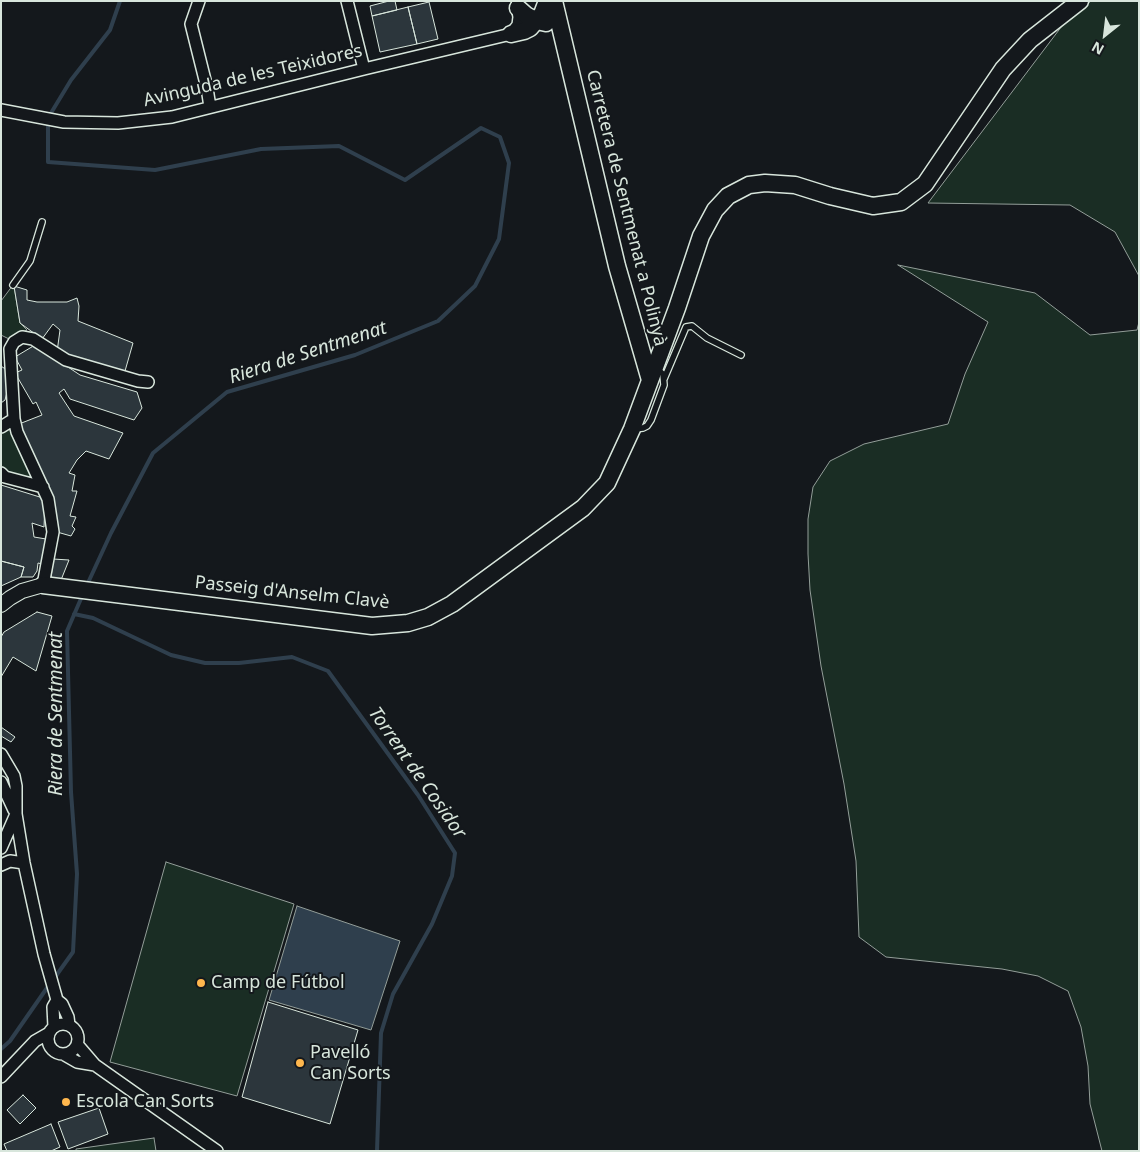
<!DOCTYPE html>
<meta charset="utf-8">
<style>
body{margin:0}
#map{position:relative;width:1140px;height:1152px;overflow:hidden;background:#14181c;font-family:"Noto Sans",sans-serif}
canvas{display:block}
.frame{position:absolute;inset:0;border:2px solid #d8e6dc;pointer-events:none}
.north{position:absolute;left:1080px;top:10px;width:50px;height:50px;-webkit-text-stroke:4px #14181c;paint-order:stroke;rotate:209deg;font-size:14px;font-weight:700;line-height:20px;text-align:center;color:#d8e6dc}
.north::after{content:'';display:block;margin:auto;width:18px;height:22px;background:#d8e6dc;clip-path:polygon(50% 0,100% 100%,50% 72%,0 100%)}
</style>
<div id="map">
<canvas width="1140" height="1152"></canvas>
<div class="frame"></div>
<div class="north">N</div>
</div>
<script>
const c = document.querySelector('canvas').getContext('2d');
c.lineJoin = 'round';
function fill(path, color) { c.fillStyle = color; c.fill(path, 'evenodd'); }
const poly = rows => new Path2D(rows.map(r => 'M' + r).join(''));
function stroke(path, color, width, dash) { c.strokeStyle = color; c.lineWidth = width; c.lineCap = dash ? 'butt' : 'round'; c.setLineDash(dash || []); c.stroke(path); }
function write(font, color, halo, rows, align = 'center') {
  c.font = font + ' "Noto Sans",sans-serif'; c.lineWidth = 4; c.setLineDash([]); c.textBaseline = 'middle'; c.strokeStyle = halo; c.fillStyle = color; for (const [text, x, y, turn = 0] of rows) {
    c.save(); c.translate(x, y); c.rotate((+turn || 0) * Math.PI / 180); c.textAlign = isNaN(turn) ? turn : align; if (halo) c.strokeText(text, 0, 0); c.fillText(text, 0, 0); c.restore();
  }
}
const green = poly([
 [1091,1,1139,1,1139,276,1115,232,1070,205,928,203,1068,18,1091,1],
 [898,265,1035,293,1090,335,1137,330,1139,322,1139,1151,1102,1151,1090,1104,1088,1066,1081,1027,1068,991,1038,976,1002,969,886,957,859,937,856,861,844,784,821,666,810,590,808,554,808,519,813,487,830,461,864,444,948,424,965,374,988,322,898,265],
 [13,285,14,286,20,323,27,330,9,339,1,335,1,301,13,285],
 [11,425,35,481,7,474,1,465,1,431,11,425],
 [166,862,294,904,237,1096,110,1062,166,862],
 [154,1138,156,1151,76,1151,76,1149,154,1138]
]);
const water = poly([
 [297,906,400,941,371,1030,269,1000,297,906]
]);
const stream = poly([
 [87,585,111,533,153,453,227,392,355,355,438,321,475,286,499,239,509,163,500,137,481,128,405,180,339,146,261,149,155,170,48,162,48,118,71,80,110,30,120,1],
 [74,614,93,618,171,655,205,663,239,663,292,657,328,671,418,795,455,853,452,876,432,924,393,994,381,1033,377,1151],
 [53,980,73,952,77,874,71,792,67,631,83,594],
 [1,1049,10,1041,49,985]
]);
const building = poly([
 [389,1,395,1,397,10,372,16,370,6,389,1],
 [429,2,438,39,417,44,408,7,429,2],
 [408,7,417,44,380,52,372,16,408,7],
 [14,286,27,290,27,300,37,302,67,302,77,298,79,306,78,321,133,343,125,371,66,357,57,352,60,330,53,324,42,339,20,323,14,286],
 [35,345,80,375,137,392,142,408,134,420,70,399,64,389,59,393,74,416,123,433,109,459,86,451,77,460,69,473,75,475,72,491,77,491,70,516,76,517,72,526,75,529,71,536,57,532,19,424,42,415,36,402,33,404,15,373,22,370,15,357,35,345],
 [1,366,8,371,10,380,5,400,1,403,1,366],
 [1,485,43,498,45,503,44,527,32,523,34,537,46,539,42,564,38,563,37,571,33,577,21,577,24,567,1,561,1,485],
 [53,559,69,560,61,580,51,578,53,559],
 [1,561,24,567,21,577,1,586,1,561],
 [37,612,52,616,36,671,13,657,1,677,1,637,4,632,37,612],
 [1,727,15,737,11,742,1,736,1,727],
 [268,1002,358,1030,330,1124,242,1097,268,1002],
 [23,1095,36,1108,20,1124,7,1110,23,1095],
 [99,1108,108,1134,68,1149,58,1122,99,1108],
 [51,1124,60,1147,51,1151,7,1151,4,1144,51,1124]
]);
const service = poly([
 [13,285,30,261,42,222],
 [664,379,686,327,692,326,707,338,741,355],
 [634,429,643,428,647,426,651,420,664,385,663,374,656,368]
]);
const minor = poly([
 [199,1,191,24,207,88,210,107],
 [347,1,364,69],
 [1,110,64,122,118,123,172,117,364,69,511,34,518,25,519,17,517,5],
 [10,349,14,419,17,432,48,499,53,532,43,585],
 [10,349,14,342,22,337,33,339,66,360,138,381,148,382],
 [1,427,14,419],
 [1,473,5,477,43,487],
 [1,754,14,776,16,786,16,814,24,863,44,954,57,1000,62,1004,68,1017,69,1025],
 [1,782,14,810],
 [1,848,16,814],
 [1,865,10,861,24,863],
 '48 1039a15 15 0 1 1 30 0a15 15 0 1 1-30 0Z',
 [54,1027,53,1007,57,1000],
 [77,1044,95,1065,217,1151],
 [63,1054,77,1062,95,1065],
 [1,1077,35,1041,49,1033]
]);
const tertiary = poly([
 [1,605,10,598,22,591,43,585]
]);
const secondary = poly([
 [554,1,617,266,650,380],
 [518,8,526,15,537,21,546,23],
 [511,34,524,31,530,28,542,14,547,1],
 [43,585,372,626,408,623,428,617,452,604,583,508,607,483,632,429,677,308,701,236,715,210,728,196,749,185,765,183,795,185,830,196,873,206,901,202,925,184,1003,69,1030,40,1080,1]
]);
const markers = [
 [201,983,5,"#ffb74d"],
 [300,1063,5,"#ffb74d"],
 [66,1102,5,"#ffb74d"]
];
const streetNames = [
 ["Avinguda de les Teixidores",253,76,-13],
 ["Carretera de Sentmenat a Polinyà",626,208,76],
 ["Passeig d'Anselm Clavè",292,593,6]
];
const poiNames = [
 ["Camp de Fútbol",211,983],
 ["Pavelló",310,1053],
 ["Can Sorts",310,1074],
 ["Escola Can Sorts",76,1102]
];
const waterNames = [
 ["Riera de Sentmenat",308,353,-18],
 ["Riera de Sentmenat",57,714,-90],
 ["Torrent de Cosidor",417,773,55]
];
fill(green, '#1a2d24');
stroke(green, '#939e99', 1);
fill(water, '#2f3f4d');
stroke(water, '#939e99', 1);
stroke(stream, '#2f3f4d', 4);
fill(building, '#2c363c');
stroke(building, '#d8e6dc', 1);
stroke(service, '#d8e6dc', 8);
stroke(minor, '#d8e6dc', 14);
stroke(tertiary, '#d8e6dc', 16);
stroke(secondary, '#d8e6dc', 19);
stroke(service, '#14181c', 5.5);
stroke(minor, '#14181c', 11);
stroke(tertiary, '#14181c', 14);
stroke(secondary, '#14181c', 16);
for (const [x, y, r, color] of markers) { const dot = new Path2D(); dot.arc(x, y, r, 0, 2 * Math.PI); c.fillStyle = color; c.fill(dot); stroke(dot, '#14181c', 2); }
write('18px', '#d8e6dc', '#14181c', streetNames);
write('18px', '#d8e6dc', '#14181c', poiNames, 'left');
write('italic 19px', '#d8e6dc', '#14181c', waterNames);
</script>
